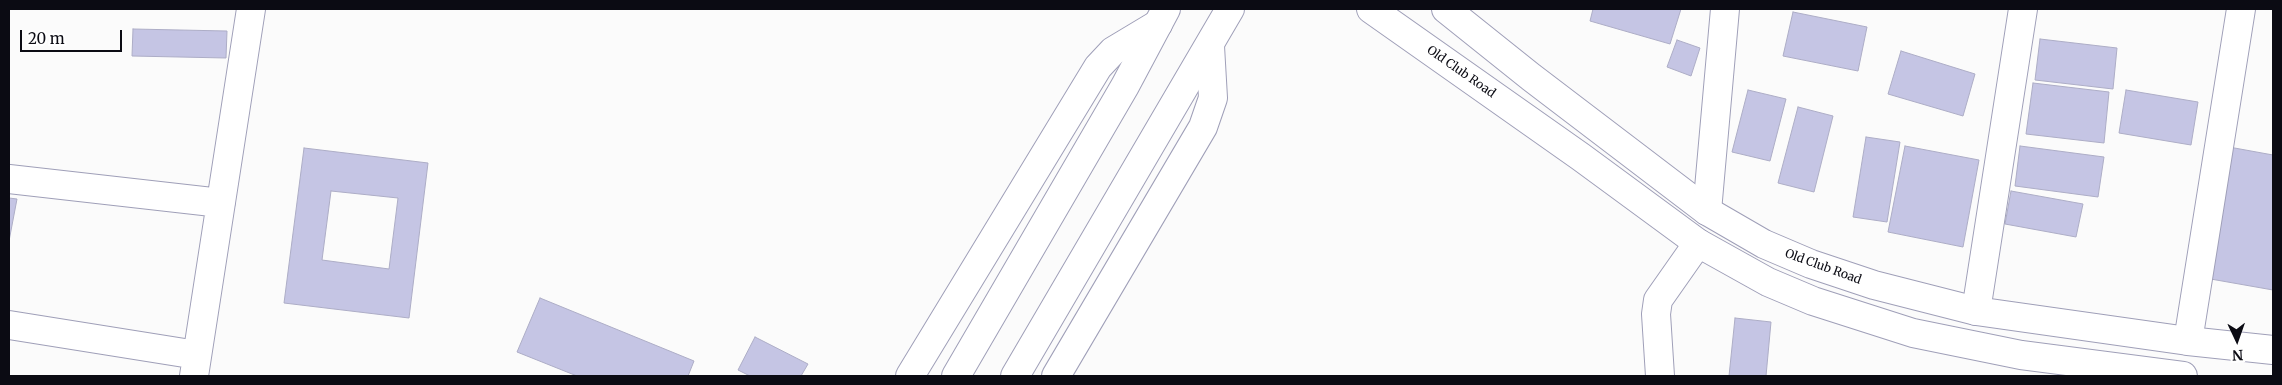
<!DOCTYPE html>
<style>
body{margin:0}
#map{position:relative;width:2282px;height:385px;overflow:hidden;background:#fbfbfb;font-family:Merriweather,serif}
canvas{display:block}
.frame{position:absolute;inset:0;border:10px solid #0b0b13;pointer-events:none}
.north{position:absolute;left:2212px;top:315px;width:50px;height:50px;-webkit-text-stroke:4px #fff;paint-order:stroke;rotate:177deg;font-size:14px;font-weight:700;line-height:20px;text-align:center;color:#0b0b13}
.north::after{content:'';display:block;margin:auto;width:18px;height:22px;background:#0b0b13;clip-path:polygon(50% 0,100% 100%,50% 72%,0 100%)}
.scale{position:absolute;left:20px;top:30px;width:102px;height:22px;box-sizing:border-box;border:2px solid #0b0b13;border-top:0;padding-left:6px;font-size:15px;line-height:18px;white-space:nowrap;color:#0b0b13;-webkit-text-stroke:4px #fff;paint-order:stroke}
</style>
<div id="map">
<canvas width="2282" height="385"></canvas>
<div class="frame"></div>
<div class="north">N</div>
<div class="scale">20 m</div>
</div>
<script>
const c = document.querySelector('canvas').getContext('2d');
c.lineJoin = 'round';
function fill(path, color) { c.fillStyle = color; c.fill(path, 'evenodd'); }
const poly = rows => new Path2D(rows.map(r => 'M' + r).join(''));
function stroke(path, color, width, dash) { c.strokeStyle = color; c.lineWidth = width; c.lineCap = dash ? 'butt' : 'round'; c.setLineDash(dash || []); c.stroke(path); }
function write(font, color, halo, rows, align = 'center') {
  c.font = font + ' Merriweather,serif'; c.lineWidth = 4; c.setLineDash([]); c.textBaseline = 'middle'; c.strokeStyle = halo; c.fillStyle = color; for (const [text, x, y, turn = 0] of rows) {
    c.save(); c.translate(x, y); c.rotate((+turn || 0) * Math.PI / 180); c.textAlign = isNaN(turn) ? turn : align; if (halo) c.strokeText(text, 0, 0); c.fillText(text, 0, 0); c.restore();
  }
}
const building = poly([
 [1593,9,1681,9,1670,44,1590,21,1593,9],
 [1793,12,1867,27,1858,71,1783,56,1793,12],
 [133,29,227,31,226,58,132,56,133,29],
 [2040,39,2117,48,2113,89,2035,80,2040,39],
 [1677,40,1700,48,1691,76,1667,67,1677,40],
 [1901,51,1975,74,1963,116,1888,94,1901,51],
 [2033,83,2109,92,2104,143,2026,134,2033,83],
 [1748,90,1786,99,1770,161,1732,152,1748,90],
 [2126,90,2198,102,2191,145,2119,133,2126,90],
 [1798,107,1833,116,1814,192,1778,183,1798,107],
 [1866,137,1900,142,1887,222,1853,217,1866,137],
 [1905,146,1979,160,1963,247,1888,232,1905,146],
 [2020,146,2104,157,2098,197,2015,186,2020,146],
 [2229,147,2273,155,2273,290,2205,278,2229,147],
 [304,148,428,163,409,318,284,303,304,148],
 [331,191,398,198,389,269,322,260,331,191],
 [2011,191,2083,204,2076,237,2005,224,2011,191],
 [9,198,17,199,9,241,9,198],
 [540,298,694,361,688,376,577,376,517,352,540,298],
 [1735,318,1771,322,1766,376,1729,376,1735,318],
 [755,337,808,364,801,376,750,376,738,370,755,337]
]);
const minor = poly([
 [9,179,221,203],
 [1707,211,1725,9],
 [1976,311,2023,9],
 [9,325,197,355],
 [2188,341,2241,9],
 [194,376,251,9],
 [910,376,1098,67,1113,51,1158,24],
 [1056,376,1203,127,1213,98,1210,46],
 [1660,376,1656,314,1658,300,1698,243]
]);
const tertiary = poly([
 [1371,9,1581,157,1698,243,1768,282,1813,301,1913,333,2021,355,2183,376],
 [1446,9,1531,77,1707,211,1764,244,1811,264,1874,285,1976,311,2188,341,2273,350]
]);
const secondary = poly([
 [956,376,1125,86,1166,9],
 [1015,376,1230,9]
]);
const streetNames = [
 ["Old Club Road",1461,72,35],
 ["Old Club Road",1823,267,20]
];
fill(building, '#c5c5e4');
stroke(building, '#adadc6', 1);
stroke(minor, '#9f9fb8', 30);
stroke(tertiary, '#9f9fb8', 30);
stroke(secondary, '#9f9fb8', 30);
stroke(minor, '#fff', 28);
stroke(tertiary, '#fff', 28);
stroke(secondary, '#fff', 28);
write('12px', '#0b0b13', '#fff', streetNames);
</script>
